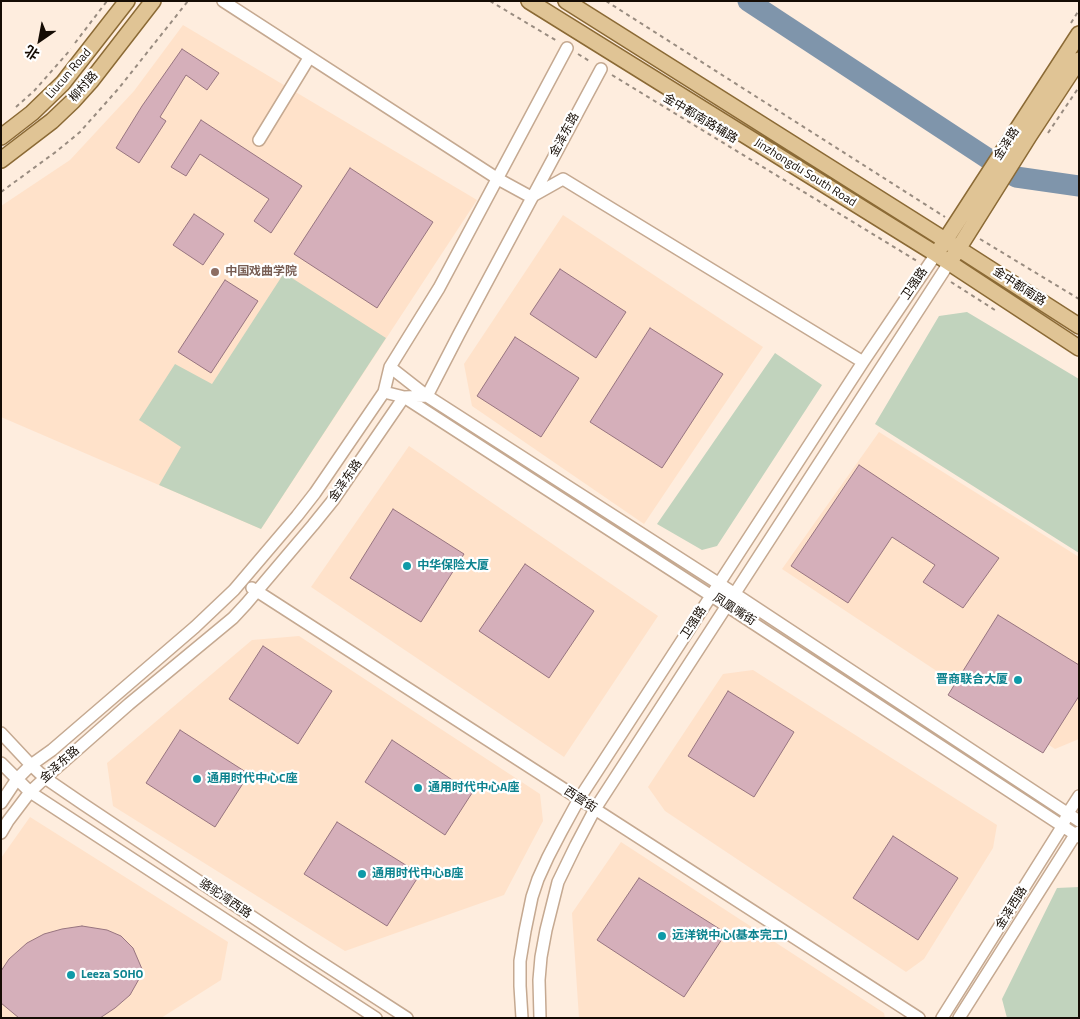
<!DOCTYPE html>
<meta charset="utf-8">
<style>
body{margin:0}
#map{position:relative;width:1080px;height:1019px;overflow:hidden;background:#feedde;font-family:"Titillium Web","Noto Sans SC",sans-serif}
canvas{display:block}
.frame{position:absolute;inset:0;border:2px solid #150c04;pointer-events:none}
.north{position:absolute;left:15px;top:15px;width:50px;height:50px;-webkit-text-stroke:4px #fff;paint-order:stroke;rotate:213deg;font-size:14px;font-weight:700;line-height:20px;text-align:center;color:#150c04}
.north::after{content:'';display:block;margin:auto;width:18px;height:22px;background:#150c04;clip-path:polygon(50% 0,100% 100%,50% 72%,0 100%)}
</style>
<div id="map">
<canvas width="1080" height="1019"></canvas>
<div class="frame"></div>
<div class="north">北</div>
</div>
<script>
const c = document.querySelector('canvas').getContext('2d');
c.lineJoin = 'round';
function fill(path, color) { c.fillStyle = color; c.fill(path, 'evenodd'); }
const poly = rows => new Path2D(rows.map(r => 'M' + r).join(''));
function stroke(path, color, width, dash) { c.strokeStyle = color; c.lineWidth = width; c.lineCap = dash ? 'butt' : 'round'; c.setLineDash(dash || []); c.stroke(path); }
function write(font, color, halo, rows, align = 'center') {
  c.font = font + ' "Titillium Web","Noto Sans SC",sans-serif'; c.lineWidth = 4.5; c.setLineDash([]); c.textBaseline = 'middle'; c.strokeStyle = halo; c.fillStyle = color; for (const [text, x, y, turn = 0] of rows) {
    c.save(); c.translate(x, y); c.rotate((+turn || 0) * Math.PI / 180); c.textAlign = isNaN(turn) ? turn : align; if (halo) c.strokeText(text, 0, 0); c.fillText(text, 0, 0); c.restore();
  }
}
const built = poly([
 [183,25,477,200,261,529,1,417,1,206,70,160,134,91],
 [563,215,763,347,644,524,472,406,464,364],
 [879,432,1079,557,1079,739,1055,749,782,569],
 [409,446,658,616,564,757,311,587],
 [299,636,540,794,543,821,504,895,345,951,113,806,107,763,252,640],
 [753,670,997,825,993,848,924,959,906,972,665,811,648,787,723,674],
 [30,817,228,942,221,980,161,1018,1,1018,1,858],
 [621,842,884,1013,885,1018,579,1018,572,913]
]);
const green = poly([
 [284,273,386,338,261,529,159,485,181,447,139,420,175,364,212,384],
 [967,312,1079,379,1079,553,875,424,939,316],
 [775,353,822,385,717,546,702,550,657,524],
 [1079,887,1079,1018,1007,1018,1002,999,1057,888]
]);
const river = poly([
 [748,1,1016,177,1079,186]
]);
const building = poly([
 [182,49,219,73,207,90,186,75,160,117,166,121,139,163,116,148,142,106,182,49],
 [201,120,302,186,271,233,254,221,269,199,200,154,186,176,171,167,201,120],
 [350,168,433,222,377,308,294,254,350,168],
 [194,214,224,234,203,265,173,245,194,214],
 [560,269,626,312,596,358,530,314,560,269],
 [225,280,258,301,211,373,178,352,225,280],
 [650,328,723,374,662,468,590,422,650,328],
 [515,337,579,378,541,437,477,396,515,337],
 [859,465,999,558,963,608,923,582,935,565,892,537,848,603,791,566,859,465],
 [393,509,464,554,421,622,350,578,393,509],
 [525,564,594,611,549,678,479,631,525,564],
 [998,615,1079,665,1079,696,1043,753,948,695,998,615],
 [263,646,332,691,298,744,229,699,263,646],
 [728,691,794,732,754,797,688,756,728,691],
 [180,730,249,774,215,827,146,783,180,730],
 [392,740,472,793,445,835,365,782,392,740],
 [337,822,420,874,387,926,304,874,337,822],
 [893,836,958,878,918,940,853,898,893,836],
 [639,878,726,933,684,997,597,940,639,878],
 [82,926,107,930,121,936,133,948,142,969,139,979,130,995,115,1008,100,1018,19,1018,1,1003,1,971,9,959,27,943,44,934,62,929,82,926]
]);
const path = poly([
 [490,1,557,41],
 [606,1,945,217],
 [1071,23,1079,10],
 [75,43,107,1],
 [578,54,591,62],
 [612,75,917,261],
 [16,107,34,91,71,49],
 [1048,133,1079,87],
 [1,192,57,151,80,132,119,88,188,1],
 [980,239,1079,299],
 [951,282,998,312]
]);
const minor = poly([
 [223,1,498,179,531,197,563,179,863,362],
 [259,140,309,58],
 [390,367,427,396,735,594,1079,821],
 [384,392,404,397,727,606,1079,837],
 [252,588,919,1018],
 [1,733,31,765,45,778,83,804,305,952,407,1018],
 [1,763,30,792,376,1018],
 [1,803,17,779,31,765,52,750,195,627,234,590,297,516,315,493,384,392,390,367,439,288,567,48],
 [1,833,8,821,30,792,45,778,129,704,233,618,246,604,313,525,334,499,404,397,427,396,459,334,601,69],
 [522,1018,520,986,520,961,525,931,532,897,538,879,548,857,561,832,579,799,863,362,936,254],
 [540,1018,539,980,541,957,546,930,558,882,576,845,595,809,949,263],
 [942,1018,1062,827,1068,813,1079,796],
 [959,1018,1075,835,1079,832]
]);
const major = poly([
 [529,1,936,254,1079,348],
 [566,1,945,240,1079,326],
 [1,137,32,113,63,83,127,1],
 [1,160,52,121,73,101,91,81,153,1],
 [941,247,1079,34],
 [953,257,1029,136,1079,60]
]);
const markers = [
 [215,272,5,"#8d6e63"],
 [407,566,5,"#0f9aa8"],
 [1018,680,5,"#0f9aa8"],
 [197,779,5,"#0f9aa8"],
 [418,788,5,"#0f9aa8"],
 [362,874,5,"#0f9aa8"],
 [662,936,5,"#0f9aa8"],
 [71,975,5,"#0f9aa8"]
];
const streetNames = [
 ["Liucun Road",69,74,-49],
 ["柳村路",84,87,-49],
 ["金中都南路辅路",700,119,31],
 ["金泽东路",565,135,-62],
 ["金泽路",1007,144,-57],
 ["Jinzhongdu South Road",805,173,32],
 ["卫强路",915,284,-56],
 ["金中都南路",1019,287,33],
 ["金泽东路",346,481,-55],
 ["凤凰嘴街",734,610,33],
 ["卫强路",694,623,-57],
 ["金泽东路",60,765,-42],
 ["西营街",580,800,33],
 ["骆驼湾西路",225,899,34],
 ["金泽西路",1012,908,-58]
];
const educationNames = [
 ["中国戏曲学院",225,272]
];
const cultureNames = [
 ["中华保险大厦",417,566],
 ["晋商联合大厦",1008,680,"right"],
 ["通用时代中心C座",207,779],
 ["通用时代中心A座",428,788],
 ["通用时代中心B座",372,874],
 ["远洋锐中心(基本完工)",672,936],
 ["Leeza SOHO",81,975]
];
fill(built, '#ffe2ca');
fill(green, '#c1d3bd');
stroke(river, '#7f95ab', 21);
fill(building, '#d5afba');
stroke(building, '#987580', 1);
stroke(minor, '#c5a991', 14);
stroke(major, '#8b6a35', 18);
stroke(path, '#998c80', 2, [4, 4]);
stroke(minor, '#fff', 11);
stroke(major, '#e0c495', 15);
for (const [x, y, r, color] of markers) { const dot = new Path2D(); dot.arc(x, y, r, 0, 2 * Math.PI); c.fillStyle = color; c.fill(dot); stroke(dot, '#fff', 2); }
write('12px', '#150c04', '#fff', streetNames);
write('bold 12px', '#785e54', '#fff', educationNames, 'left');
write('bold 12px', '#0d838f', '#fff', cultureNames, 'left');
</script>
